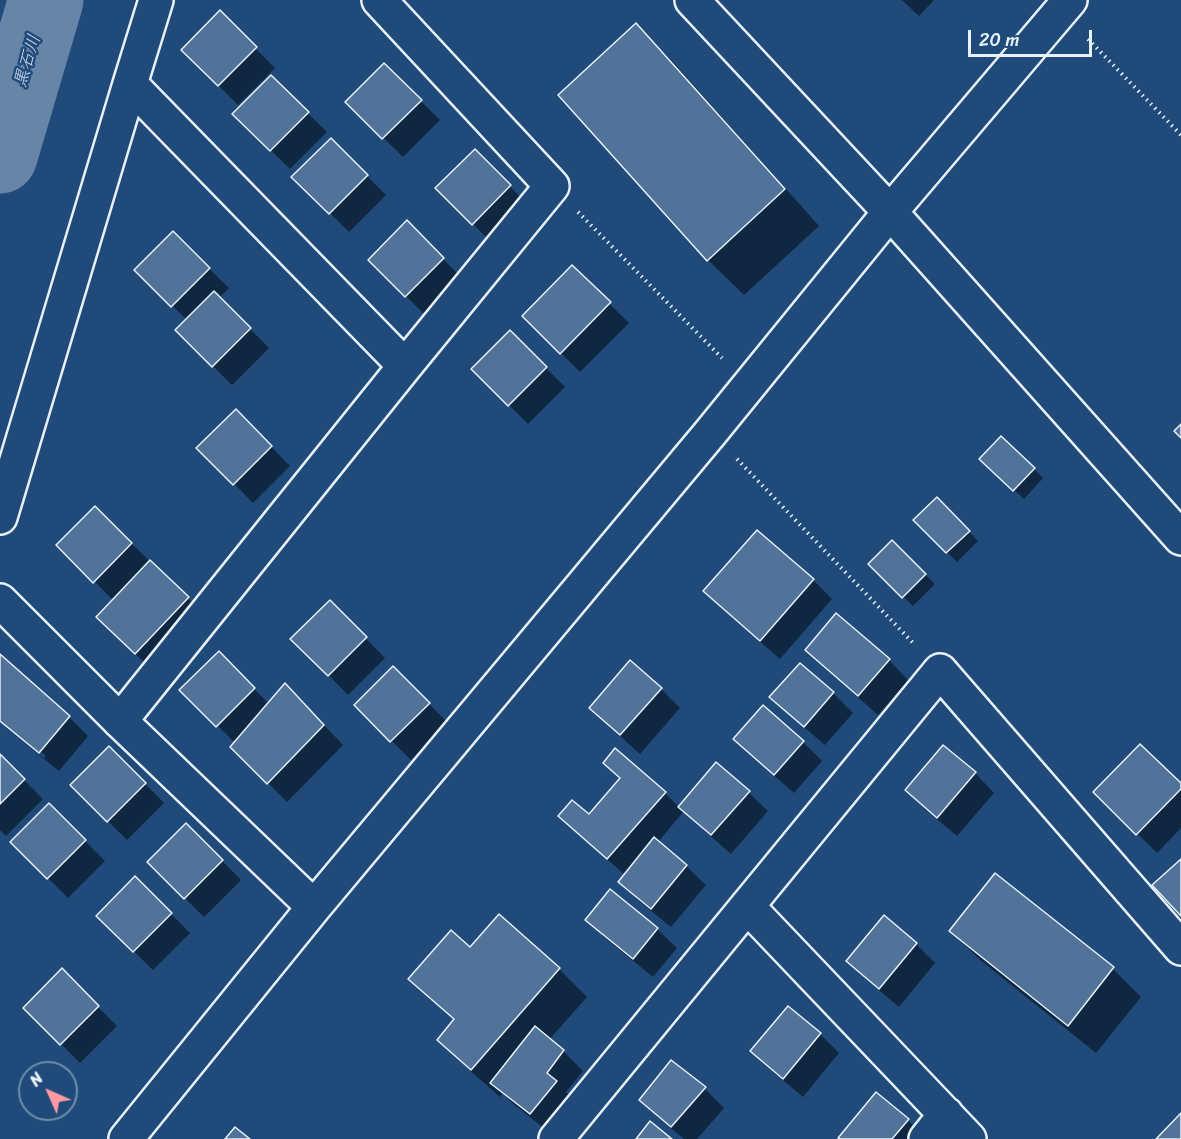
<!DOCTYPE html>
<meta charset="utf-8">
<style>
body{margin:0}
#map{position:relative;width:1181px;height:1139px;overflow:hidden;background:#1f4a7a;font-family:Sriracha,sans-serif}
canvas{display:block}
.north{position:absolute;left:18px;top:1061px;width:60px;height:60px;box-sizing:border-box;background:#1f4a7a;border:2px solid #6f8dac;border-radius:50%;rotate:315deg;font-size:16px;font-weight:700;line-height:24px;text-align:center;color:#e8f1f8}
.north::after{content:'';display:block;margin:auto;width:21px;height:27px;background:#ff9aa2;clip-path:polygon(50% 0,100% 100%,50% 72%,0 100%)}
.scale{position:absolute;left:968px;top:30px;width:124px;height:27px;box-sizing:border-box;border:3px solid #e8f1f8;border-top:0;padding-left:8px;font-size:18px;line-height:21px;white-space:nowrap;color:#e8f1f8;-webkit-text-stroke:4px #1f4a7a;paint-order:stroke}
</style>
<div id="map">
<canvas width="1181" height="1139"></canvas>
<div class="north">N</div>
<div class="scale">20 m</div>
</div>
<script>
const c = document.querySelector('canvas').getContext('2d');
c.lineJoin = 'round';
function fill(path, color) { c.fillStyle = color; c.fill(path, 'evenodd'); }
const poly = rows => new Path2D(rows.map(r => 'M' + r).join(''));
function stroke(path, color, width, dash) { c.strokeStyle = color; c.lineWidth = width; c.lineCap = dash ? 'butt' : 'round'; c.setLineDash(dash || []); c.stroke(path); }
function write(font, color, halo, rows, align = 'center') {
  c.font = font + ' Sriracha,"Klee One",sans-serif'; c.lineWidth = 5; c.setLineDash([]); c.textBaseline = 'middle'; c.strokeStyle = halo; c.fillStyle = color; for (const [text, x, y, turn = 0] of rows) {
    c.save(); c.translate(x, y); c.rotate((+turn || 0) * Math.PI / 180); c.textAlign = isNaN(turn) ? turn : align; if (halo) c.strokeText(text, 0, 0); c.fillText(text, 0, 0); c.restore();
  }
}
const shadow = poly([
 [902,0,934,0,919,16],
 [220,13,275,68,238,105,183,50],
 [636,25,672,61,819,226,744,295,708,260],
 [384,65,440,120,403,157,347,102],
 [271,77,327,132,290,169,234,114],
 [331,140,386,195,349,232,294,177],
 [475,151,529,206,492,243,437,188],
 [407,223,462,278,425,315,370,260],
 [173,233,229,288,219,298,269,348,232,385,177,330,187,320,136,270],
 [572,267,629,323,580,372,524,316],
 [510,332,565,387,528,424,473,369],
 [236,411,290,466,253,503,199,448],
 [991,469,1034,469,1043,478,1024,499],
 [937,499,978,541,957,562,915,520],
 [95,508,207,617,155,672,117,637,114,601,58,545],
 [892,542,935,584,913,606,870,564],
 [813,580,832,599,780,659,725,611,705,591],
 [330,602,385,658,348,695,293,639],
 [837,615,889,660,908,680,878,715,826,669,807,650],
 [219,653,269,704,305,705,343,745,287,802,232,747,235,743,182,690],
 [0,656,69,717,88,736,59,771,0,723,44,758,46,756,0,719],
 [800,665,833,693,853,713,825,745,791,716,771,697],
 [393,668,448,723,411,760,356,705],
 [661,689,680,708,640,754,610,727,591,708],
 [735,739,803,742,822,761,794,793,754,758],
 [109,748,164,803,127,840,72,785],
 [0,756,43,799,6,836,0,830],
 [975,773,994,793,957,836,926,810,907,790],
 [1181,785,1181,828,1157,853,1095,792],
 [748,792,768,811,731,854,699,826,684,811,658,842,686,866,706,885,671,927,639,901,620,882,625,875,580,835,560,816,589,816,665,793,679,807],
 [49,805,105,861,68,898,12,842],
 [186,825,241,880,204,917,149,862],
 [996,875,1113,969,1141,997,1096,1053,979,959,951,931],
 [135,878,190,933,153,970,98,916],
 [610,891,657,929,677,948,653,977,606,939,587,920],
 [916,944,935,963,899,1007,867,980,848,961],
 [471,949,559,969,587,997,549,1040,563,1051,583,1071,566,1092,575,1101,550,1133,511,1102,503,1093,500,1097,467,1068,439,1040,455,1021,411,979],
 [62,971,117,1026,80,1063,25,1008],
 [820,1034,839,1053,803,1097,772,1071,752,1051],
 [705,1089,724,1108,697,1139,684,1139,660,1119,641,1100],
 [908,1120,926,1139,842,1139]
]);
const river = poly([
 [0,156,46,0]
]);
const building = poly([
 [220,10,257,47,218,86,181,50,220,10],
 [636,23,785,189,707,261,558,95,636,23],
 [384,63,422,100,382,139,345,102,384,63],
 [271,75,309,112,270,151,232,114,271,75],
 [331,138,368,175,329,214,291,177,331,138],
 [475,149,511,185,472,225,435,188,475,149],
 [407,220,444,258,405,297,368,260,407,220],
 [173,231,210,268,171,307,134,270,173,231],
 [572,265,611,302,560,354,522,316,572,265],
 [214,291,251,328,212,367,175,330,214,291],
 [510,330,547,367,508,406,471,369,510,330],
 [236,409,272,446,233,485,196,448,236,409],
 [1181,424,1181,438,1174,431,1181,424],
 [1001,436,1035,468,1013,491,979,459,1001,436],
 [937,497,970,531,946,553,913,520,937,497],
 [95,506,132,543,93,583,56,545,95,506],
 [757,530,814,579,760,641,703,591,757,530],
 [892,540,926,574,902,598,868,564,892,540],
 [150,560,189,597,135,654,96,617,150,560],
 [330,600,367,637,328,676,290,639,330,600],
 [836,613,890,659,858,696,805,650,836,613],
 [219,651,255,688,216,727,179,690,219,651],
 [0,654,70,716,39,753,0,721,0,654],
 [630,660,662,688,620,735,589,708,630,660],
 [800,663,834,692,804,727,769,697,800,663],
 [393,666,430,703,390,742,354,705,393,666],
 [285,683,324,725,267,784,230,747,285,683],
 [763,705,804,741,774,775,733,739,763,705],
 [1140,744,1181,783,1181,789,1136,835,1093,792,1140,744],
 [943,745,976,772,937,818,905,790,943,745],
 [109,746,146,783,107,822,70,785,109,746],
 [615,748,666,792,607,859,558,816,572,800,589,814,620,778,603,763,615,748],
 [0,754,25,779,0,804,0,754],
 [716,762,750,791,711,835,678,807,716,762],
 [49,803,86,840,47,879,10,842,49,803],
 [186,823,223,860,184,899,147,862,186,823],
 [654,837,687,865,651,909,618,882,654,837],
 [1181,859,1181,916,1152,885,1181,859],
 [995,873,1114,967,1068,1026,949,931,995,873],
 [135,876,172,913,133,952,96,916,135,876],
 [610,889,658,928,633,959,585,920,610,889],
 [499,914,560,968,471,1070,437,1040,454,1019,408,979,451,930,470,947,499,914],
 [884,915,917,943,879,989,846,961,884,915],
 [62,968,99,1006,60,1045,23,1008,62,968],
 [788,1006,821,1033,783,1079,750,1051,788,1006],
 [535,1026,564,1050,547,1073,557,1081,530,1114,490,1083,535,1026],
 [671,1060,706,1087,671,1127,639,1100,671,1060],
 [876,1092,909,1119,892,1139,840,1139,838,1138,876,1092],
 [1181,1113,1181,1139,1156,1139,1181,1113],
 [650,1121,672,1139,636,1139,650,1121],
 [235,1127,250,1139,225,1139,235,1127]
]);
const path = poly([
 [1088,39,1181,135],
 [578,212,722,358],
 [737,459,914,644]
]);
const street = poly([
 [130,84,405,366],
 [0,517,130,84,156,0],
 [120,721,405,366,552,186,379,0],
 [747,906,969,1139],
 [556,1139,940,671,1181,948],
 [926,1139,946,1114]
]);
const secondary = poly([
 [692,0,890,212,1181,538],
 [0,601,120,721,314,907],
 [126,1139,314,907,711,432,890,212,1070,0]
]);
const waterNames = [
 ["黒石川",28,61,-73]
];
fill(shadow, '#0007');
stroke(river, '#6685a7', 75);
fill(building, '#517399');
stroke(building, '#e8f1f8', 1.5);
stroke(street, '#e8f1f8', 38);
stroke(secondary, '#e8f1f8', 38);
stroke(path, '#e8f1f8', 4, [1.5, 4.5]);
stroke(street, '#1f4a7a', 33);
stroke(secondary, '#1f4a7a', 33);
write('italic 18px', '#d4e1ec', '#1f4a7a', waterNames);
</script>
